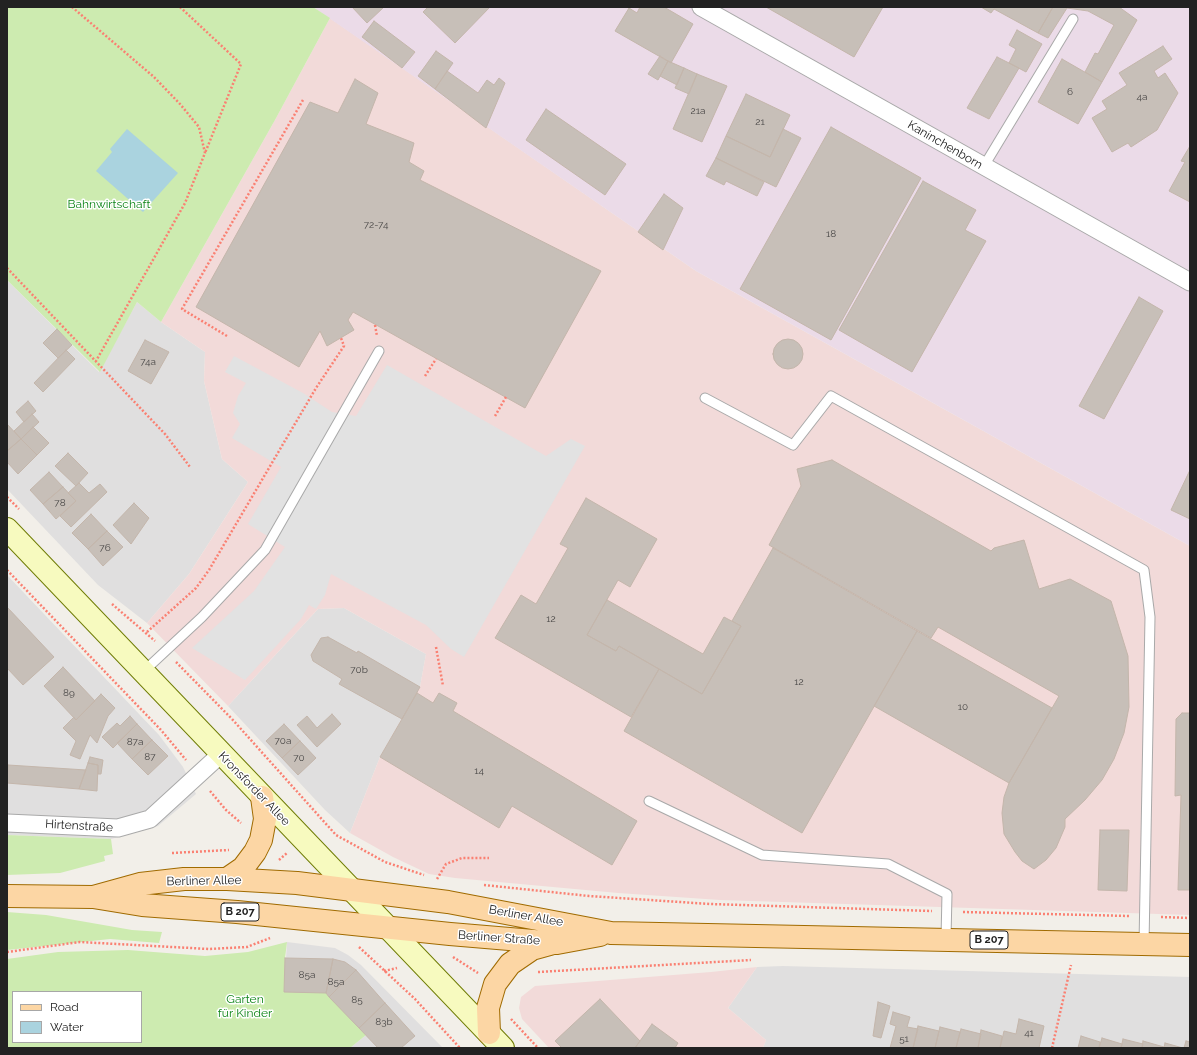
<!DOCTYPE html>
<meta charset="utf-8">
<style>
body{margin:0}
#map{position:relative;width:1197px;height:1055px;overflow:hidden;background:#f2efe9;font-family:Raleway,sans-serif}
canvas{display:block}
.frame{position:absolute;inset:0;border:8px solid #222;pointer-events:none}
.legend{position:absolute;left:12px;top:991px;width:130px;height:52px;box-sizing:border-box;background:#fff;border:1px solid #a7a7a7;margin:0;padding:5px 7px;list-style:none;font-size:12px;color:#222}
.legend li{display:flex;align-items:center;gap:8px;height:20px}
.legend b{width:20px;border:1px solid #a7a7a7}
</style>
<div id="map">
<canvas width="1197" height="1055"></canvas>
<div class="frame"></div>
<ul class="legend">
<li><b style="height:5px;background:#fcd6a4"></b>Road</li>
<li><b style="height:11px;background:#aad3df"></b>Water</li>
</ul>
</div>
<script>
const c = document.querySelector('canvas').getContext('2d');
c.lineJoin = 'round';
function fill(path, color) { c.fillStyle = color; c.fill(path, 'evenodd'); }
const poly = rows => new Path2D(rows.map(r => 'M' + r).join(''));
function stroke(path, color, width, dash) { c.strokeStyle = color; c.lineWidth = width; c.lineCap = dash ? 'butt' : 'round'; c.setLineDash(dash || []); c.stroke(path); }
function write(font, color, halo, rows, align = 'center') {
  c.font = font + ' Raleway,sans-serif'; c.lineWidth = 3; c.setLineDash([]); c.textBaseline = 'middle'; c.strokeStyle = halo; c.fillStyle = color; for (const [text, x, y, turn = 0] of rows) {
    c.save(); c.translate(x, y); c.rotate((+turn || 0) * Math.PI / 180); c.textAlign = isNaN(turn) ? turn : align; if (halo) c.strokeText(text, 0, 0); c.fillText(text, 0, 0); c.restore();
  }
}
const residential = poly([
 [7,280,99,372,137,302,161,322,205,352,204,381,222,459,248,482,189,574,147,623,98,585,7,489],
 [7,575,159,735,183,767,196,794,158,826,111,839,7,835],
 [344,608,426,654,420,687,380,757,350,833,325,810,228,706,318,609],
 [287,942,335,948,348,955,361,965,443,1048,350,1048,366,1035,284,992],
 [783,966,1190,977,1190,1048,763,1048,766,1040,728,1008,757,967]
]);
const commercial = poly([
 [330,18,696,271,1190,546,1190,915,720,900,618,893,455,878,429,874,393,857,350,833,380,757,420,687,426,654,344,608,318,609,228,706,147,623,189,574,248,482,222,459,204,381,205,352,161,322,275,120],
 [757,967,728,1008,766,1040,763,1048,549,1048,522,1019,519,1008,521,997,535,986,711,972]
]);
const industrial = poly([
 [313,7,1190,7,1190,546,696,271]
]);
const grass = poly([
 [7,7,313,7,330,18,275,120,161,322,137,302,100,372,7,280],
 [7,835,111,839,113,854,104,856,105,861,60,873,7,875],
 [7,912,46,915,132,930,162,932,159,943,110,939,7,950],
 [287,942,285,958,326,993,366,1035,350,1048,7,1048,7,959,58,952,128,950,205,956,248,952],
 [13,992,141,992,141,1042,13,1042]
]);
const parking = poly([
 [234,356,303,393,332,412,356,416,387,365,546,456,571,439,585,446,464,657,451,649,426,625,331,574,325,595,316,609,309,605,301,619,245,680,192,648,254,591,285,547,248,524,281,467,232,438,240,424,233,413,238,396,246,383,225,372]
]);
const water = poly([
 [127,129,178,173,143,212,96,171,112,152,110,149]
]);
const building = poly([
 [352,7,384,7,367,23,352,7],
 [428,7,490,7,455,43,423,12,428,7],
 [640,7,664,7,693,24,671,63,615,31,629,8,637,13,640,7],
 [766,7,883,7,854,57,766,7],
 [981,7,1053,7,1038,33,994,9,991,13,981,7],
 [1053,7,1119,7,1137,20,1102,82,1085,72,1095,53,1098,54,1114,25,1088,11,1067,8,1048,38,1038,33,1053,7],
 [374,21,415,52,402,68,362,37,374,21],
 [1017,30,1042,44,1026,72,1009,63,1016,49,1009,45,1017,30],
 [1163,46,1172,59,1154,71,1158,78,1165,73,1178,93,1157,130,1131,147,1128,143,1112,152,1092,118,1107,109,1102,101,1127,85,1119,73,1163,46],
 [436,51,453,63,435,89,418,76,436,51],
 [660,56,668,61,658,80,648,74,660,56],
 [997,57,1019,68,989,119,967,108,997,57],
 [1062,59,1102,82,1078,124,1038,102,1062,59],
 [668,61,684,68,677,85,660,76,668,61],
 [684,68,697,74,689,94,675,88,684,68],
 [447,71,478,93,487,80,494,85,499,78,505,83,486,128,435,89,447,71],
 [697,74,727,86,702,142,673,129,697,74],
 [355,79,378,93,366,124,414,143,409,162,424,171,420,180,601,271,525,408,353,312,348,320,354,330,327,346,320,331,299,367,196,307,310,102,338,113,355,79],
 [746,94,790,115,770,157,726,136,746,94],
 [546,109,626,164,605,195,526,140,546,109],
 [831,127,921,178,831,340,740,289,831,127],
 [783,129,801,138,776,187,716,158,726,136,770,157,783,129],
 [1190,146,1190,202,1169,191,1185,162,1181,161,1190,146],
 [716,158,764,182,757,196,726,181,724,185,706,176,716,158],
 [923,181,976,210,965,230,986,241,912,372,839,330,923,181],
 [664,194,683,208,663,250,638,232,664,194],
 [1139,297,1163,311,1104,419,1079,406,1139,297],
 [57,329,72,345,58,358,43,343,57,329],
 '773 354a15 15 0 1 1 30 0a15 15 0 1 1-30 0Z',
 [145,340,169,352,151,384,128,371,145,340],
 [66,350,75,359,43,392,34,383,66,350],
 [28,401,36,411,24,422,16,412,28,401],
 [32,414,39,422,21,439,14,431,32,414],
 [7,424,21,439,7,451,7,424],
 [33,427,49,443,37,455,21,439,33,427],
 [21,439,37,455,18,474,7,462,7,451,21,439],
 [68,453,88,473,76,486,55,466,68,453],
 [832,460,991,551,994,548,1024,540,1039,589,1070,579,1111,601,1128,656,1129,707,1124,733,1114,759,1102,780,1085,800,1065,819,1065,827,1056,848,1046,860,1034,869,1022,861,1015,852,1004,834,1002,813,1004,797,1009,783,1059,696,938,627,931,638,769,545,801,486,797,469,832,460],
 [1190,470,1190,519,1171,510,1190,470],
 [49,472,63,487,43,504,30,490,49,472],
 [79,483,89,493,100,484,107,492,71,527,60,516,76,501,68,493,79,483],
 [63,487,76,501,56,519,43,504,63,487],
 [586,498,657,539,630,587,618,580,587,635,616,651,619,646,659,669,631,717,495,638,521,595,536,604,568,548,560,544,586,498],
 [134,503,149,518,131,544,113,525,134,503],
 [91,514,107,531,88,549,72,533,91,514],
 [107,531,123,547,103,566,88,549,107,531],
 [773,548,917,631,802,833,624,731,659,669,702,694,741,626,732,621,773,548],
 [607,600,703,654,724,617,741,626,702,694,619,646,616,651,587,635,607,600],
 [7,607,54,657,23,685,7,668,7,607],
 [917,631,1052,708,1009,783,874,706,917,631],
 [328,637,357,653,358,651,420,687,402,719,339,684,342,679,313,661,311,655,321,638,328,637],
 [63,667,95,701,76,720,44,686,63,667],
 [417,693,433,703,439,693,457,703,453,711,637,821,612,865,512,806,499,828,380,757,417,693],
 [101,694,115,708,108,716,97,743,90,735,80,759,70,755,76,741,63,728,74,717,76,720,101,694],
 [1182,713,1190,713,1190,890,1178,890,1181,795,1175,796,1176,719,1182,713],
 [332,714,341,724,317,747,297,725,307,716,317,728,332,714],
 [130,716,137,724,113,748,102,737,117,723,120,726,130,716],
 [137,724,152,740,132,759,117,743,137,724],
 [284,724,300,741,282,758,266,741,284,724],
 [152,740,168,756,148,775,132,759,152,740],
 [300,741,316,758,298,775,282,758,300,741],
 [90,757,103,760,101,774,98,774,98,765,88,763,90,757],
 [88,763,98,765,97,791,79,789,88,763],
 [8,765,86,770,79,789,7,783,8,765],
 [1100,830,1129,830,1127,891,1098,890,1100,830],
 [285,958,333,959,326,993,284,992,285,958],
 [333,959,345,962,356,970,329,997,326,993,333,959],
 [356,970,385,1003,359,1028,329,997,356,970],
 [600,999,640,1041,635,1048,562,1048,555,1041,600,999],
 [878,1002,890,1006,881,1038,873,1036,878,1002],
 [385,1003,415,1036,401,1048,378,1048,359,1028,385,1003],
 [893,1012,910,1017,907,1027,918,1029,913,1048,890,1048,896,1026,890,1024,893,1012],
 [1019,1019,1044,1026,1039,1048,1000,1048,1004,1031,1016,1034,1019,1019],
 [652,1024,678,1043,675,1048,635,1048,652,1024],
 [918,1026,939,1031,935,1048,913,1048,918,1026],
 [940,1027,960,1032,956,1048,935,1048,940,1027],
 [961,1029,981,1034,978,1048,956,1048,961,1029],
 [981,1030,1002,1036,1000,1048,978,1048,981,1030],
 [1081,1036,1100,1042,1099,1048,1078,1048,1081,1036],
 [1102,1038,1122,1044,1121,1048,1099,1048,1102,1038],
 [1123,1039,1143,1044,1142,1048,1121,1048,1123,1039],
 [1143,1041,1164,1047,1164,1048,1142,1048,1143,1041],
 [1186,1041,1190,1042,1190,1048,1184,1048,1186,1041],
 [1165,1043,1183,1048,1164,1048,1165,1043]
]);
const path = poly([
 [72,7,154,77,180,104,199,127,205,153,185,203,96,361],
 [180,7,241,64,205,153],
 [7,268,165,434,190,467],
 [375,325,377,336],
 [227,336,182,309,303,100],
 [425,376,436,359],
 [495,416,506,397],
 [7,497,19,509],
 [7,570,161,730,186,760],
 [112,604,155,641],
 [147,632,196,588,209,570,316,388,344,346,341,338],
 [436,647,443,686],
 [176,662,232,719,336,835,385,862,424,875],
 [210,791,226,810,241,823],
 [172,853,229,850],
 [279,860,287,853],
 [437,879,446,864,462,858,489,858],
 [484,885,589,896,710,904,932,911],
 [963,912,1130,916],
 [1161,917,1190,918],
 [359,947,415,999,460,1048],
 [7,952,80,942,209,949,247,947,270,938],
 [453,957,478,973],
 [384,971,397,968],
 [538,972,751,960],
 [511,1019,538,1048],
 [1052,1048,1071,965]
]);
const service = poly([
 [984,166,1073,19],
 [705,398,793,445,831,396,1144,570,1150,617,1144,944],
 [143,672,202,617,265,550,379,351],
 [649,801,762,855,888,864,947,894,946,938]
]);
const minor = poly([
 [701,7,1190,282],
 [7,823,118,828,150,819,221,754]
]);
const secondary = poly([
 [7,529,503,1048]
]);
const primary = poly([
 [227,879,243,868,255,852,261,840,265,819,262,797],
 [7,896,93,897,142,905,237,912,450,934,557,943,600,935],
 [93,897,140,884,184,879,227,879,297,883,448,902,611,933,1190,945],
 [489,1033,488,1008,495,984,510,964,532,949,550,944]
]);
const numberNames = [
 ["6",1070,92],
 ["4a",1142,97],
 ["21a",698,111],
 ["21",760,122],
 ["72-74",376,225],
 ["18",831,234],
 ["74a",148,362],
 ["78",60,503],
 ["76",105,548],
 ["12",551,619],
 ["70b",359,670],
 ["12",799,682],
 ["89",69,693],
 ["10",963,707],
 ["70a",283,741],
 ["87a",135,742],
 ["87",150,757],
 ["70",299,758],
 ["14",479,771],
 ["85a",307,975],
 ["85a",336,982],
 ["85",357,1000],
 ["83b",384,1022],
 ["41",1029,1033],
 ["51",904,1039]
];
const shields = [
 [240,912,38],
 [989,940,38]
];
const shieldNames = [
 ["B 207",240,912],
 ["B 207",989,940]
];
const streetNames = [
 ["Kaninchenborn",945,145,30],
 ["Kronsforder Allee",254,789,46],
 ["Hirtenstraße",79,826,3],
 ["Berliner Allee",204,881,-1],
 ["Berliner Allee",526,916,10],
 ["Berliner Straße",499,938,4]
];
const parkNames = [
 ["Bahnwirtschaft",109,204],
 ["Garten",245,999],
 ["für Kinder",245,1013]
];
fill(residential, '#e0dfdf');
fill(commercial, '#f2dad9');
fill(industrial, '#ebdbe8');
fill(grass, '#cdebb0');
fill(parking, '#e2e2e2');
fill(water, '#aad3df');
fill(building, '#c7bfb8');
stroke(building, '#c4b6ab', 1);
stroke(service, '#a9a9a9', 11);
stroke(minor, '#a9a9a9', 19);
stroke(secondary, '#707d05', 24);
stroke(primary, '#a06b00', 24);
stroke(path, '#fa8072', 2.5, [2, 2]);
stroke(service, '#fff', 9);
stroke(minor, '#fff', 17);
stroke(secondary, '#f7fabf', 22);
stroke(primary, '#fcd6a4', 22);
write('10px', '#4b4948', null, numberNames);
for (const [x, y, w] of shields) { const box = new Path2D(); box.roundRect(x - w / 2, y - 9, w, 18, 3); c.fillStyle = '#fff'; c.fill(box); stroke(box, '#222', 1); }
write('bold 11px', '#222', null, shieldNames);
write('12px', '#222', '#fff', streetNames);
write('12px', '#0c8416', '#fff', parkNames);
</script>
